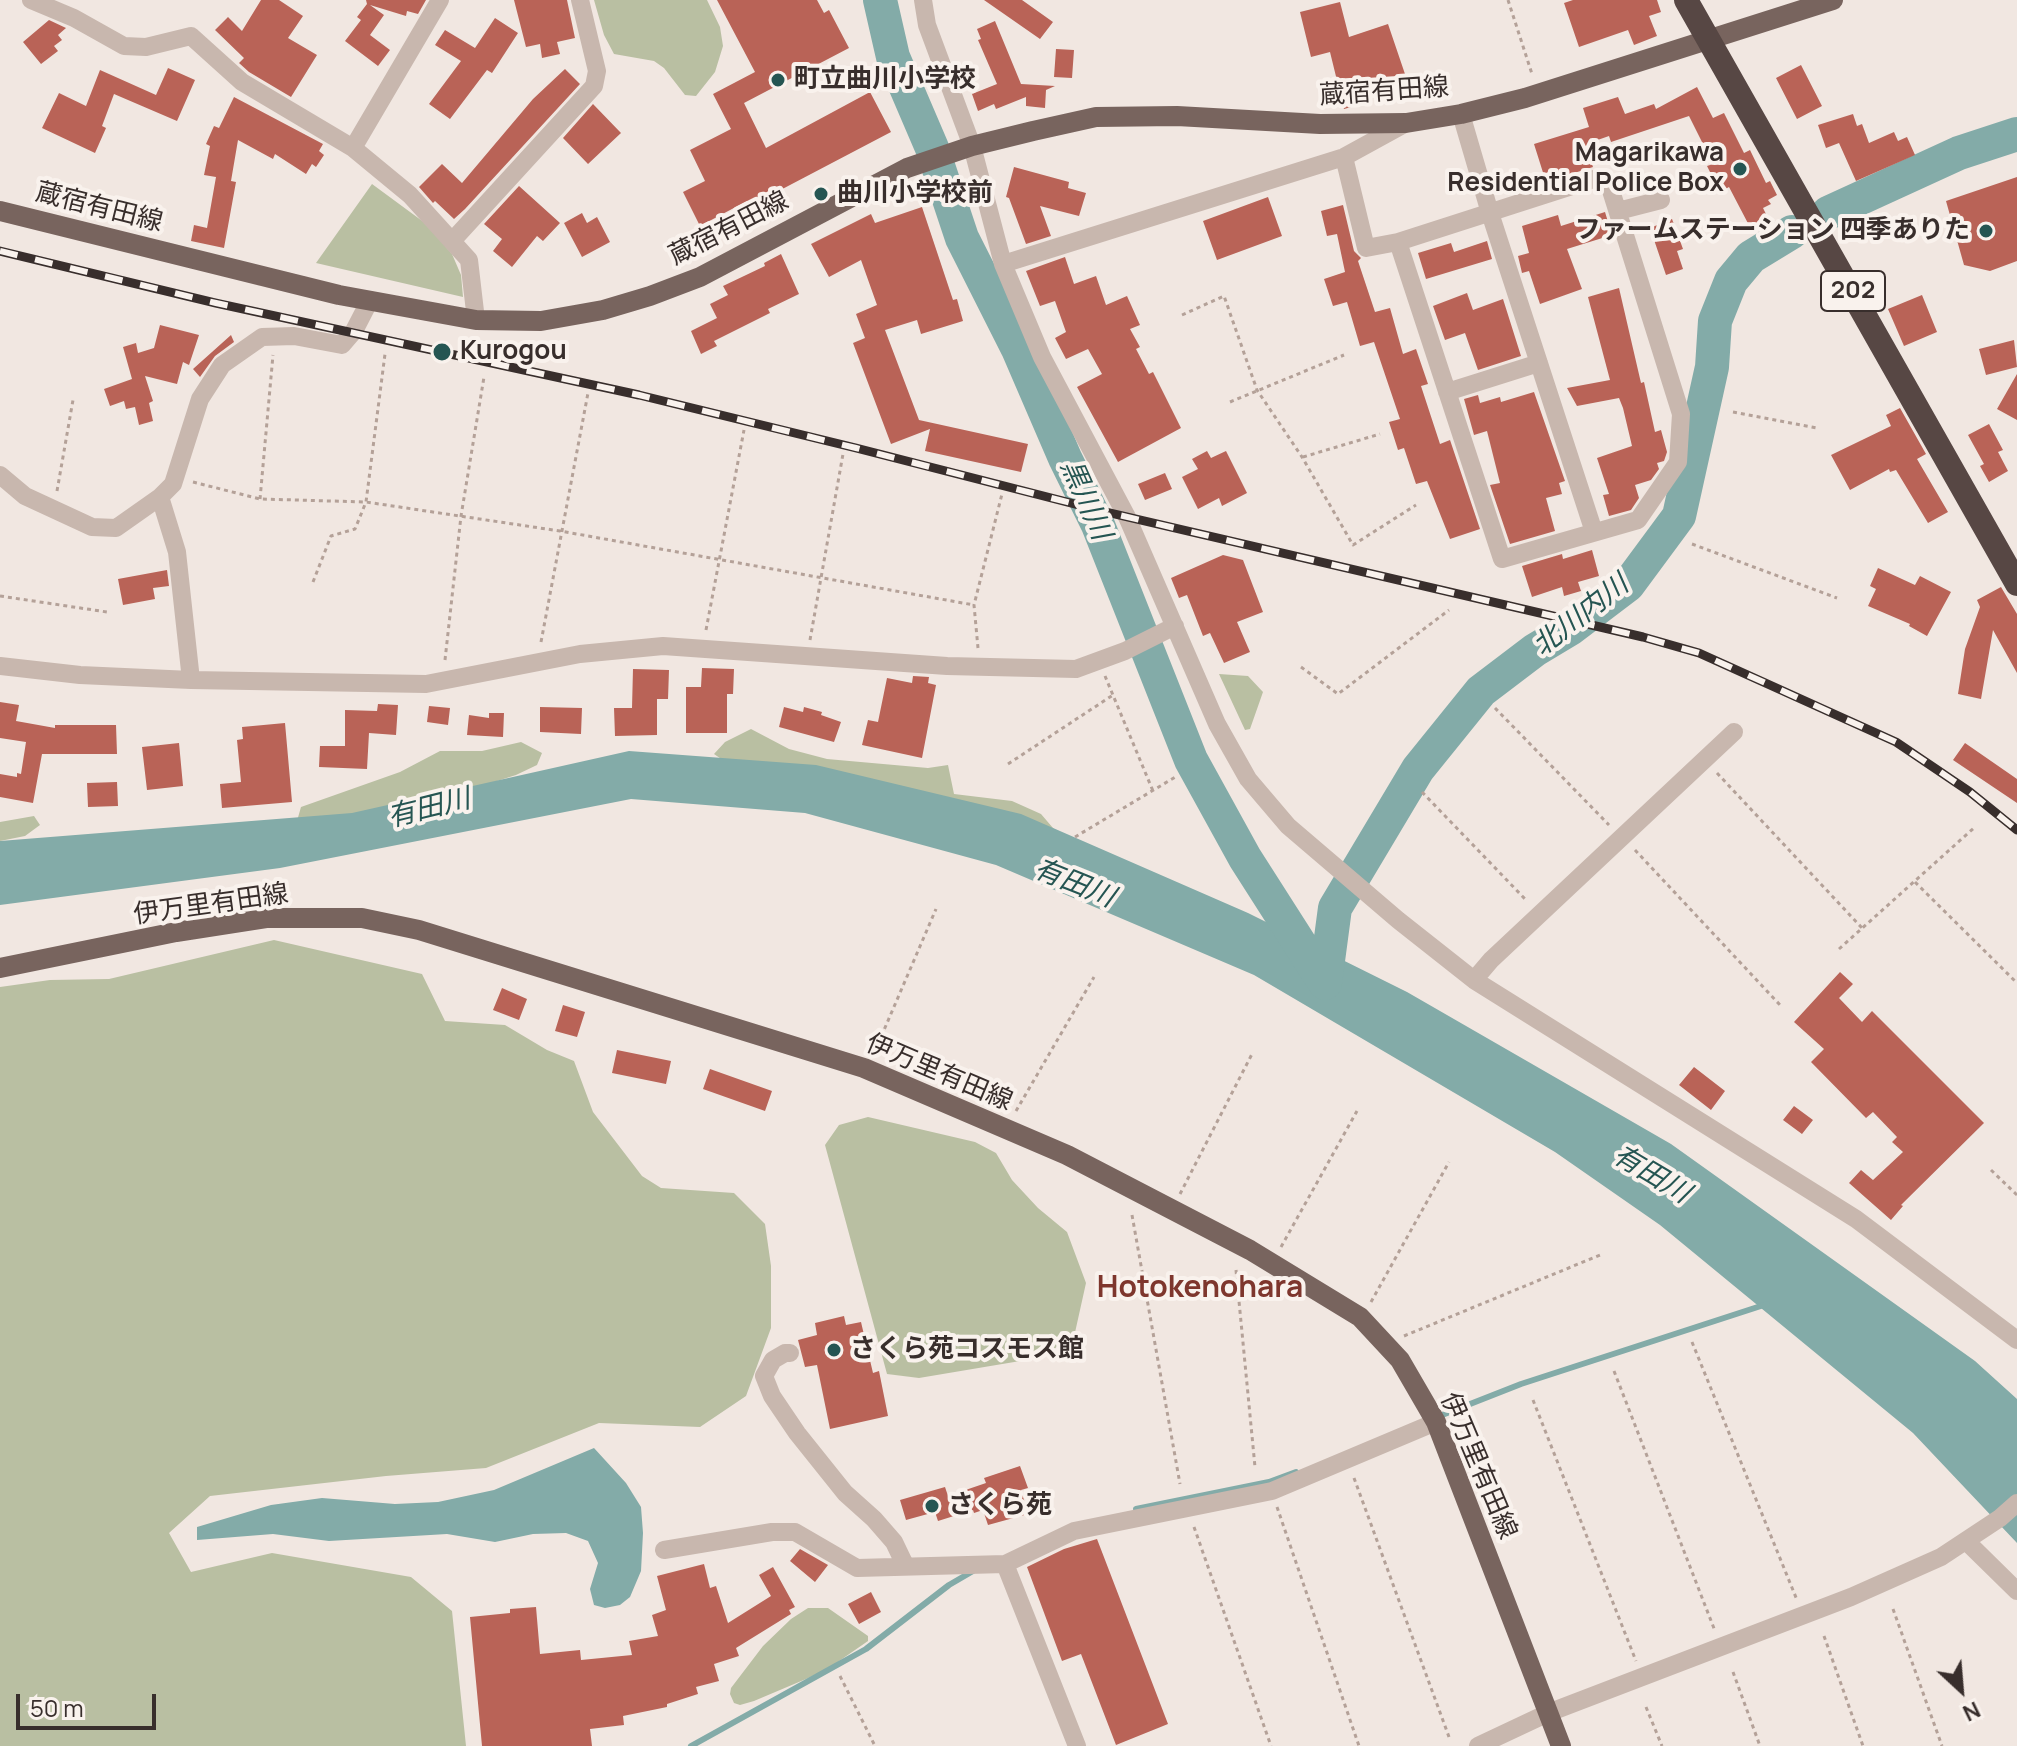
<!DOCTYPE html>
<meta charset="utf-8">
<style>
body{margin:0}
#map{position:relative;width:2017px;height:1746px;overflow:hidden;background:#f1e7e1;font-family:Manrope,sans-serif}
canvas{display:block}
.north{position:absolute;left:1921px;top:1650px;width:80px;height:80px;-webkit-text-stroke:6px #f9f2ed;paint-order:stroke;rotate:154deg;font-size:22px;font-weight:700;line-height:32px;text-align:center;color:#382e2c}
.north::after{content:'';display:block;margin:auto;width:28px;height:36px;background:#382e2c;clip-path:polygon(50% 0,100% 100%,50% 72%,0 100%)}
.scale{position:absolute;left:16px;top:1694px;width:140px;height:36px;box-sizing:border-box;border:4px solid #382e2c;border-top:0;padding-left:10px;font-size:24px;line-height:28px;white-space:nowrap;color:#382e2c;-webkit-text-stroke:6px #f9f2ed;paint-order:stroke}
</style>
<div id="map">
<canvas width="2017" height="1746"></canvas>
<div class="north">N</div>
<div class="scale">50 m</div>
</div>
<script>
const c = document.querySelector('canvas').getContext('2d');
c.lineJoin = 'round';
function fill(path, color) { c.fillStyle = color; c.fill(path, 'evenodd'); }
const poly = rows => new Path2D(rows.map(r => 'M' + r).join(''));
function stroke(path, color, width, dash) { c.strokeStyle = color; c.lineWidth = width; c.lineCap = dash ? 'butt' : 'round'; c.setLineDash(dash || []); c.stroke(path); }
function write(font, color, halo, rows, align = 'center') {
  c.font = font + ' Manrope,"Noto Sans JP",sans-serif'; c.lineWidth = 8; c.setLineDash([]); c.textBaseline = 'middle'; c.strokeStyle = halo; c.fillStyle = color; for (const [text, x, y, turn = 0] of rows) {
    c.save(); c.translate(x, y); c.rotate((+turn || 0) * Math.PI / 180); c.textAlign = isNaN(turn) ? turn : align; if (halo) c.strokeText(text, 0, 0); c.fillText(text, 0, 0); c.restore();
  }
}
const green = poly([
 [594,0,707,0,720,27,723,46,715,72,696,96,685,95,664,68,654,61,614,54,604,35],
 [372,184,425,223,452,254,461,275,463,297,316,263],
 [1219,674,1248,676,1263,692,1250,729,1245,730],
 [751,729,789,749,827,759,928,768,948,765,954,794,1012,801,1041,814,1065,842,733,767,714,754,725,742],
 [521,742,542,753,537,765,516,775,412,808,297,821,301,807,400,772,440,751,482,751],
 [34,816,40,825,25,836,0,841,0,822],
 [274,940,422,974,445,1021,505,1025,547,1050,574,1061,593,1112,642,1176,661,1188,734,1193,765,1224,771,1266,771,1328,746,1396,700,1427,599,1423,486,1468,386,1476,210,1496,169,1533,191,1572,272,1553,411,1577,452,1611,466,1746,0,1746,0,987,50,980,109,979],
 [868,1117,975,1142,996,1153,1012,1180,1038,1208,1067,1232,1086,1283,1074,1337,1038,1358,919,1378,887,1374,825,1145,839,1125],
 [808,1608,828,1608,868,1636,868,1641,829,1668,806,1679,754,1701,740,1705,734,1703,730,1694,731,1688,763,1646,791,1619]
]);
const water = poly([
 [629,751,816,765,1021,814,1248,913,1407,992,1671,1144,1975,1361,2017,1399,2017,1543,1913,1433,1660,1225,1555,1152,1254,975,996,865,805,813,631,799,280,868,0,905,0,841,352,813],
 [594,1448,626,1483,641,1507,643,1533,641,1571,630,1597,620,1605,605,1608,594,1605,590,1589,598,1563,588,1541,566,1533,533,1534,495,1542,447,1534,329,1541,273,1534,197,1540,197,1527,271,1505,322,1498,395,1504,438,1502,494,1490]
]);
const stream = poly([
 [1437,1417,1521,1384,1767,1304],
 [1136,1509,1269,1482,1296,1472],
 [691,1746,866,1649,949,1585,973,1571]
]);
const river = poly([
 [880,0,893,57,932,148,962,238,1018,349,1065,458,1098,525,1191,760,1245,858,1321,977],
 [1828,213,1959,153,2017,134],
 [1325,983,1335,908,1418,769,1481,691,1535,650,1570,629,1628,585,1679,516,1712,367,1715,321,1731,281,1751,257,1792,232]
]);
const building = poly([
 [261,0,279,0,303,16,288,38,317,55,291,97,249,72,239,63,244,58,215,30,228,17,242,31],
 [366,0,426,0,418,14,407,11,406,16,370,5,384,15,370,35,390,50,378,66,345,41,361,20,357,17,367,4],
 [514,0,567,0,575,38,557,42,560,54,542,58,540,44,526,47],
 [717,0,817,0,824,13,829,10,849,48,744,103,766,148,870,92,891,132,750,206,747,201,700,226,683,192,705,181,690,150,731,129,713,94,755,72],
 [984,0,1022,0,1053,22,1040,39],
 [1573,0,1657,0,1661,12,1649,16,1657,36,1634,45,1628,30,1579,47,1564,3],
 [1340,2,1349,37,1388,24,1406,77,1363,92,1366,103,1344,109,1330,52,1311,57,1300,12],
 [495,18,518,33,492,73,487,70,450,119,429,104,461,61,435,45,445,30,475,48],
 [49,20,66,28,58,35,62,40,54,46,58,51,41,64,23,42],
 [995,21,1021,84,1055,86,1046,90,1045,108,1026,106,1026,97,996,109,994,104,978,111,972,94,997,84,978,40,981,39,977,29],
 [1056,49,1074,50,1072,78,1054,77],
 [1801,65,1822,106,1797,119,1776,78],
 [168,68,195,80,177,121,114,94,102,126,106,128,95,153,42,128,59,93,86,106,100,70,156,95],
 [565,69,580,84,465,209,454,219,435,201,433,203,419,187,442,164,462,183,533,99],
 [1697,87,1713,118,1724,113,1744,153,1750,150,1766,183,1770,181,1777,195,1768,200,1771,204,1763,208,1770,222,1752,231,1729,187,1720,192,1707,166,1713,164,1689,116,1611,142,1609,136,1589,143,1594,158,1590,159,1593,167,1546,182,1534,144,1589,127,1583,108,1618,97,1625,114,1654,104,1656,109],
 [234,97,323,144,319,151,324,155,316,167,312,164,306,174,275,154,273,159,238,140,231,181,236,182,224,248,191,241,194,225,207,228,216,177,204,175,210,146,206,144,214,126,219,128],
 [593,104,621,133,588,164,563,138],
 [1853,114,1857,126,1862,124,1869,143,1894,132,1898,141,1907,137,1915,155,1856,181,1839,143,1826,148,1818,125],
 [1014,167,1069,182,1068,188,1086,193,1079,216,1040,206,1051,236,1026,244,1009,198,1006,197],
 [2017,177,2017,261,1990,271,1964,265,1946,201],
 [519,186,560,223,543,241,537,236,512,267,493,251,502,239,484,224],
 [1268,197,1282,236,1217,260,1203,221],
 [1343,205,1354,251,1361,258,1358,261,1375,312,1390,308,1403,354,1416,349,1428,384,1421,386,1440,444,1450,440,1480,529,1450,539,1427,481,1416,484,1404,448,1398,450,1389,422,1400,419,1374,342,1360,346,1347,302,1333,306,1324,279,1345,272,1337,234,1327,236,1321,211],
 [922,207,953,300,957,299,963,321,921,334,917,320,885,330,919,420,1028,444,1021,472,925,451,930,429,891,444,853,343,865,338,856,314,877,305,861,260,829,277,811,244,871,214,875,223],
 [1605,212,1612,235,1567,249,1582,289,1540,304,1529,271,1522,273,1518,256,1529,253,1522,226,1558,215,1561,226],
 [582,213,587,223,597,217,610,242,582,257,564,223],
 [1672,219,1683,249,1677,251,1683,269,1666,275,1650,228],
 [1487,241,1492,259,1426,279,1418,253,1451,243,1454,252],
 [781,254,799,294,768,309,770,313,714,341,717,346,701,354,691,331,717,318,710,304,728,295,723,286,765,266,764,263],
 [1065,257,1074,284,1096,276,1106,305,1127,296,1140,325,1130,329,1140,347,1136,349,1149,374,1153,372,1181,428,1118,462,1077,387,1102,374,1088,349,1066,359,1055,338,1066,332,1055,301,1040,306,1026,271],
 [1619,288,1641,383,1644,382,1655,432,1661,430,1667,452,1664,461,1657,463,1659,469,1651,480,1635,485,1639,498,1631,510,1609,516,1603,495,1609,494,1597,458,1632,446,1623,408,1619,398,1577,406,1567,388,1610,380,1588,297],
 [1467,293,1473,310,1503,299,1521,356,1478,370,1465,333,1445,340,1433,306],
 [1922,295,1937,332,1904,346,1888,309],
 [160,325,199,335,189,365,183,362,177,384,145,376,153,401,149,403,153,421,139,425,135,407,126,409,124,401,110,406,104,389,132,379,123,347,136,343,138,353,154,348],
 [231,335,234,342,215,356,200,377,193,369],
 [2014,340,2017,367,1986,375,1979,349],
 [2017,374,2017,420,1997,409],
 [1534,392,1565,481,1559,483,1562,494,1546,498,1555,531,1510,544,1490,485,1500,483,1487,431,1474,435,1464,399,1478,395,1480,403,1500,397,1501,402],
 [1900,408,1926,454,1917,459,1948,512,1928,523,1896,470,1890,472,1889,469,1850,490,1831,455,1891,426,1886,415],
 [1989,424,2003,450,1998,452,2008,471,1989,482,1980,466,1984,464,1968,435],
 [1207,451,1211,458,1226,451,1247,493,1222,506,1219,498,1198,509,1182,477,1198,469,1192,459],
 [1165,473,1172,489,1145,500,1138,484],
 [1592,550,1599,576,1578,582,1581,591,1564,596,1562,587,1532,597,1522,566,1562,554,1563,559],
 [1223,555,1243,560,1263,612,1237,622,1250,652,1224,663,1210,633,1203,636,1187,595,1179,598,1171,578],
 [1878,568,1915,585,1920,576,1951,592,1927,636,1909,626,1910,624,1868,606,1876,589,1870,586],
 [167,570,169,586,153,588,155,599,123,605,118,579],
 [2001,587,2017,614,2017,673,1993,630,1981,699,1958,694,1965,649,1980,607,1977,600],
 [702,668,734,669,733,694,727,694,727,733,686,733,686,687,701,687],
 [633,669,669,670,668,699,657,699,657,735,615,736,614,708,632,708],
 [913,676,929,677,928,683,936,685,922,758,862,745,868,720,878,722,887,678,912,683],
 [0,702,19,705,16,721,55,728,55,725,116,725,117,754,42,754,33,803,0,797,0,774,17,777,17,773,21,774,26,742,0,738],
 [378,704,398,705,396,735,369,733,367,769,319,767,320,746,345,746,345,710,377,711],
 [429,706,450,708,448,725,427,722],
 [540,707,582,708,581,734,540,732],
 [784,707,803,712,804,707,822,712,821,715,841,722,834,742,779,727],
 [489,713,504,713,503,737,467,735,469,715,489,718],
 [285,723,292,802,222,808,220,784,241,782,237,740,243,739,242,727],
 [179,743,183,786,147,790,142,747],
 [1965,743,2017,779,2017,803,1953,760],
 [117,782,118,806,88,807,87,783],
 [1840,972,1853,984,1839,998,1862,1022,1872,1011,1984,1123,1901,1205,1903,1206,1891,1220,1849,1183,1861,1170,1873,1180,1903,1152,1892,1142,1897,1137,1873,1112,1866,1118,1811,1062,1824,1049,1794,1022],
 [502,988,527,999,519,1020,493,1010],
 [563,1005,585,1012,577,1037,555,1031],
 [617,1050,671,1061,666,1084,612,1073],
 [1694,1067,1725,1091,1711,1110,1679,1085],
 [710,1069,772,1091,765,1111,703,1089],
 [1794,1106,1813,1120,1802,1134,1783,1120],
 [844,1316,846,1325,861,1322,873,1373,879,1371,888,1416,830,1429,817,1365,805,1367,798,1340,817,1335,815,1323],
 [1020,1466,1028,1488,1021,1490,1028,1514,988,1525,983,1510,974,1513,973,1510,938,1521,935,1512,906,1520,900,1500,945,1487,948,1496,986,1483,984,1478],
 [1097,1539,1168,1724,1116,1745,1081,1654,1062,1661,1027,1567,1064,1549],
 [800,1549,828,1565,815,1582,790,1561],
 [704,1564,710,1588,716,1586,728,1623,771,1596,759,1575,773,1567,795,1607,789,1610,791,1614,736,1648,739,1656,714,1664,719,1681,696,1687,698,1694,667,1704,667,1707,623,1716,624,1725,590,1729,592,1746,482,1746,470,1617,510,1613,510,1609,536,1607,540,1654,580,1650,581,1660,632,1655,629,1641,658,1636,652,1615,666,1610,657,1576],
 [871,1592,881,1612,859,1624,848,1604]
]);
const path = poly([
 [1508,0,1532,74],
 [1182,315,1224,296,1257,390,1302,457,1353,545,1416,505],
 [1230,402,1344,355],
 [1733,412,1817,428],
 [1303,457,1380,434],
 [193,482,260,499,366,502,560,531,974,605],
 [57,491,73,400],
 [260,499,273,355],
 [1692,544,1837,598],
 [313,582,331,536,355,529,366,502,385,354],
 [0,596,107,612],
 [706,630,744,430],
 [810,640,843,454],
 [541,642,588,393],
 [978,648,974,605,1002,494],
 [445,660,461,516,484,377],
 [1301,667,1338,694,1449,610],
 [1105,676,1153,791],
 [1495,708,1609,825],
 [1008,764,1113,695],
 [1717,773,1862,928],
 [1422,792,1526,900],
 [1075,837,1177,776],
 [1635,850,1780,1005],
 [1915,882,2017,983],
 [1839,949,1975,827],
 [875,1051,936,909],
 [1016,1111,1094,977],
 [1991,1170,2017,1195],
 [1180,1194,1252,1054],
 [1132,1215,1180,1484],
 [1281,1247,1357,1111],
 [1236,1270,1255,1467],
 [1371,1302,1449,1162],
 [1404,1336,1600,1255],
 [1692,1342,1797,1600],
 [1614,1371,1715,1631],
 [1533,1400,1636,1661],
 [1354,1478,1449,1737],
 [1277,1507,1359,1746],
 [1194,1527,1271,1746],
 [1893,1609,1942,1746],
 [1824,1636,1863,1746],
 [1733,1672,1760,1746],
 [840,1676,875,1746],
 [1646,1707,1662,1746]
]);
const minor = poly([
 [31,0,74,18,124,46,146,47,191,36,242,82,353,148],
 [440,0,353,148,410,195,469,260,476,320],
 [923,0,927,25,972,146,1003,264,1042,357,1127,517,1217,724,1248,779,1288,826,1398,920,1474,980,1856,1219,2017,1340],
 [1461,114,1490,213,1594,532],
 [1344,157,1366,248,1398,242,1594,179,1608,181,1681,414,1678,462,1638,520,1502,559,1398,242],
 [1618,211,1661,200],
 [453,240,594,86,597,71,580,0],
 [1003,264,1344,157,1406,123],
 [1447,392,1539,363],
 [0,475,25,496,92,527,116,528,160,497],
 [0,666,80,675,191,680,426,684,580,654,663,646,947,666,1076,669,1125,651,1175,626],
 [191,680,177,552,160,497,173,484,200,399,222,365,262,337,294,336,342,345,354,331,370,300],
 [1474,980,1491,960,1734,732],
 [790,1353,785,1353,773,1360,764,1376,772,1396,797,1433,845,1493,874,1519,894,1542,905,1565],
 [1966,1541,2017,1591],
 [664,1550,772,1532,795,1532,857,1568,1005,1564,1074,1531,1272,1491,1436,1422],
 [1005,1564,1077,1746],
 [1478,1746,1548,1713,1851,1597,1941,1557,2000,1518,2017,1503]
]);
const major = poly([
 [0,211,339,295,476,320,541,321,603,310,650,296,700,277,907,168,972,146,1033,131,1096,117,1177,116,1320,124,1406,123,1461,114,1525,98,1833,0],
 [0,968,176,932,266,918,362,918,419,930,864,1068,1067,1155,1250,1250,1360,1317,1400,1360,1436,1422,1561,1746]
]);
const highway = poly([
 [1686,0,2017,584]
]);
const rail = poly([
 [0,251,216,303,639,395,856,448,1106,512,1643,637,1699,653,1896,742,1970,792,2017,830]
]);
const markers = [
 [778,80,8,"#255552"],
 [1740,169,8,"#255552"],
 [821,194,8,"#255552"],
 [1986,231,8,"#255552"],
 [442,352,10,"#255552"],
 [834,1350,8,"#255552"],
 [932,1506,8,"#255552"]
];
const shields = [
 [1853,291,64]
];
const shieldNames = [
 ["202",1853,291]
];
const poiNames = [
 ["町立曲川小学校",794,80],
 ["Magarikawa",1724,154,"right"],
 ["Residential Police Box",1724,184,"right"],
 ["曲川小学校前",837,194],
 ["ファームステーション 四季ありた",1970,231,"right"],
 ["Kurogou",460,352],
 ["さくら苑コスモス館",850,1350],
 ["さくら苑",948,1506]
];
const streetNames = [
 ["蔵宿有田線",1384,92,-4],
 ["蔵宿有田線",99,208,14],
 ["蔵宿有田線",729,229,-27],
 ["伊万里有田線",211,905,-8],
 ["伊万里有田線",939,1073,23],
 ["伊万里有田線",1478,1466,67]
];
const waterNames = [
 ["黒川川",1085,500,66],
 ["北川内川",1581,616,-38],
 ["有田川",429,809,-14],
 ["有田川",1074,884,22],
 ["有田川",1651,1175,31]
];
const quarterNames = [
 ["Hotokenohara",1200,1289]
];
fill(green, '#b9bfa2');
fill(water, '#83aba8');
stroke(stream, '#83aba8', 6);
stroke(river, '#83aba8', 34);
fill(building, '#b96357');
stroke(path, '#b4a198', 3, [4, 4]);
stroke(minor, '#c8b7ae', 18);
stroke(major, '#78645e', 20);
stroke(highway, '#574744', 24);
stroke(rail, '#382e2c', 9);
stroke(rail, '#f9f2ed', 6, [18]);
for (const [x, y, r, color] of markers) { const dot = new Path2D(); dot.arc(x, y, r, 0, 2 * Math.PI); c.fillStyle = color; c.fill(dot); stroke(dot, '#f9f2ed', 3); }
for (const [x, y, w] of shields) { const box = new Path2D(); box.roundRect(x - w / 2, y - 20, w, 40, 6); c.fillStyle = '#f9f2ed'; c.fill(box); stroke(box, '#382e2c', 2); }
write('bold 24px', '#382e2c', null, shieldNames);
write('bold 26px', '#382e2c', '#f9f2ed', poiNames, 'left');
write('26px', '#382e2c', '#f9f2ed', streetNames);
write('italic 28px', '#255552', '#f9f2ed', waterNames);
write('bold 30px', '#7e362d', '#f9f2ed', quarterNames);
</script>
